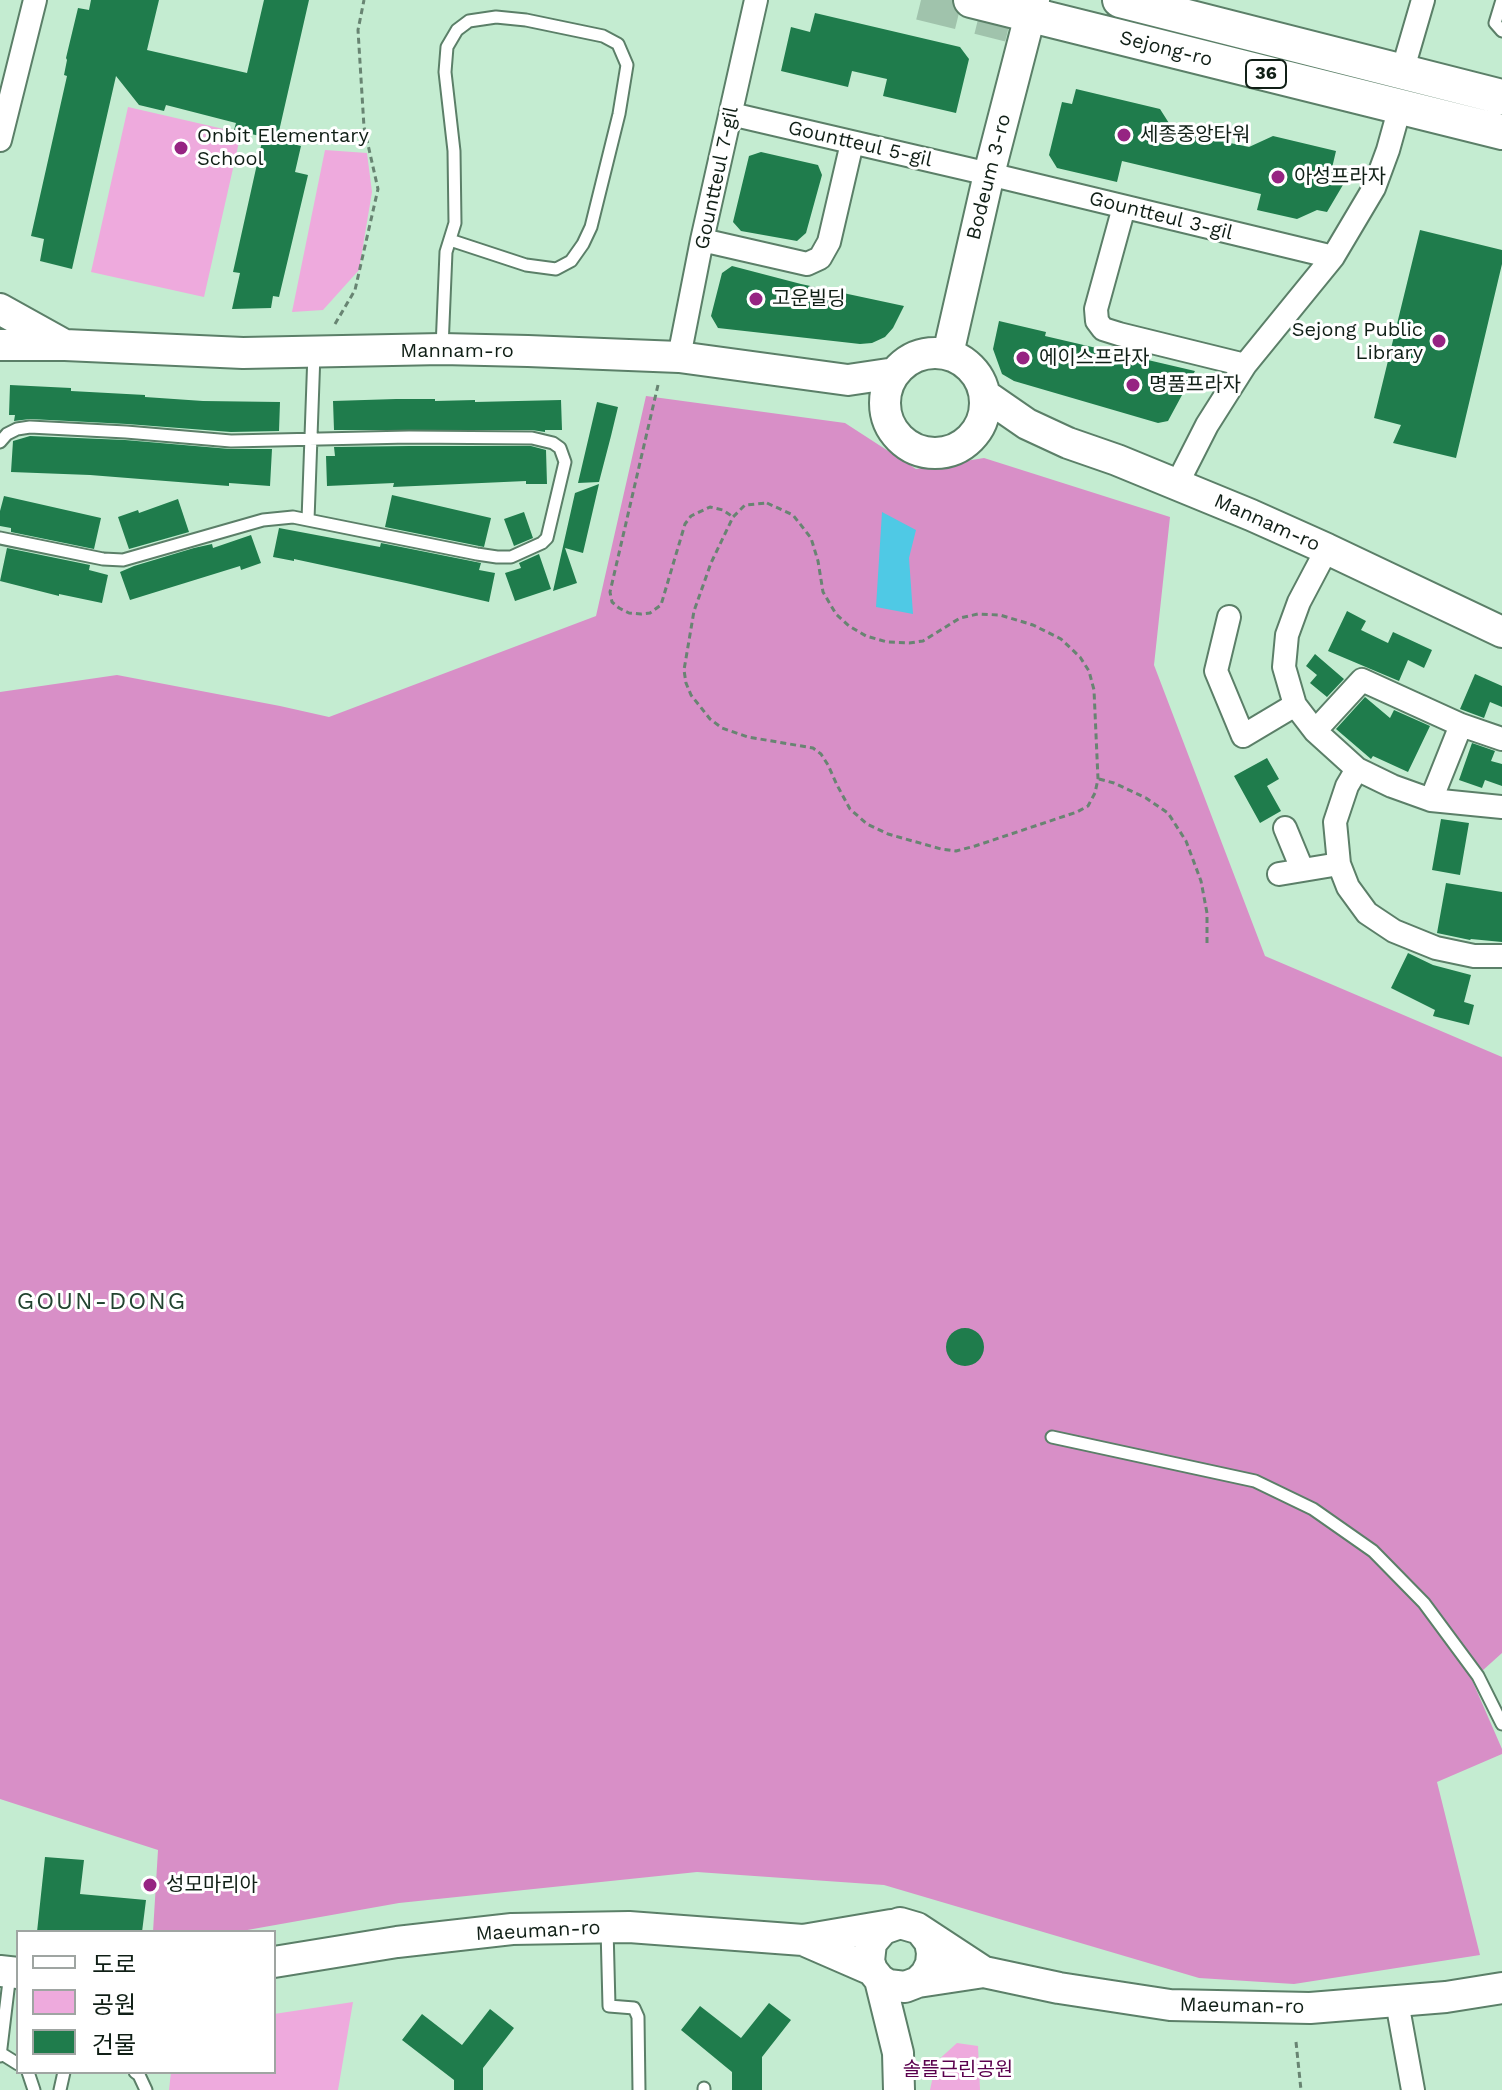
<!DOCTYPE html>
<meta charset="utf-8">
<style>
body{margin:0}
#map{position:relative;width:1502px;height:2090px;overflow:hidden;background:#c4ecd1;font-family:"Work Sans","Noto Sans KR",sans-serif}
canvas{display:block}
.legend{position:absolute;left:16px;top:1930px;width:260px;height:144px;box-sizing:border-box;background:#fff;border:2px solid #9fa5a2;margin:0;padding:10px 14px;list-style:none;font-size:24px;color:#101f16}
.legend li{display:flex;align-items:center;gap:16px;height:40px}
.legend b{width:40px;border:2px solid #9fa5a2}
</style>
<div id="map">
<canvas width="1502" height="2090"></canvas>
<ul class="legend">
<li><b style="height:10px;background:#fff"></b>도로</li>
<li><b style="height:22px;background:#ead"></b>공원</li>
<li><b style="height:22px;background:#1f7c4c"></b>건물</li>
</ul>
</div>
<script>
const c = document.querySelector('canvas').getContext('2d');
c.lineJoin = 'round';
function fill(path, color) { c.fillStyle = color; c.fill(path, 'evenodd'); }
const poly = rows => new Path2D(rows.map(r => 'M' + r).join(''));
function stroke(path, color, width, dash) { c.strokeStyle = color; c.lineWidth = width; c.lineCap = dash ? 'butt' : 'round'; c.setLineDash(dash || []); c.stroke(path); }
function write(font, color, halo, rows, align = 'center') {
  c.font = font + ' "Work Sans","Noto Sans KR",sans-serif'; c.lineWidth = 6; c.setLineDash([]); c.textBaseline = 'middle'; c.strokeStyle = halo; c.fillStyle = color; for (const [text, x, y, turn = 0] of rows) {
    c.save(); c.translate(x, y); c.rotate((+turn || 0) * Math.PI / 180); c.textAlign = isNaN(turn) ? turn : align; if (halo) c.strokeText(text, 0, 0); c.fillText(text, 0, 0); c.restore();
  }
}
const green = poly([
 [128,107,241,133,204,297,91,272],
 [325,150,367,153,372,192,359,270,323,310,292,312],
 [353,2002,338,2090,169,2090,171,2072,274,2072,274,2014],
 [957,2043,978,2046,980,2090,930,2090,936,2062]
]);
const forest = poly([
 [646,396,845,423,916,469,984,458,1170,517,1154,665,1265,956,1502,1057,1502,1653,1472,1680,1502,1749,1502,1754,1437,1782,1480,1955,1294,1984,1199,1978,884,1885,697,1872,399,1903,236,1932,153,1932,158,1850,0,1799,0,692,117,675,280,706,329,717,596,616]
]);
const water = poly([
 [882,512,916,530,909,558,913,614,876,607]
]);
const building = poly([
 [91,0,159,0,147,50,247,73,264,0,309,0,277,140,234,130,236,123,166,105,164,111,139,105,116,76,72,269,40,261,44,239,31,236,67,76,64,75,67,60,66,58,78,8,89,10],
 [815,13,960,47,969,59,956,113,883,96,887,79,852,71,848,87,781,71,791,27,810,32],
 [1076,89,1160,109,1174,131,1249,147,1273,136,1336,151,1332,168,1350,173,1327,212,1317,210,1297,219,1257,210,1261,194,1122,161,1117,182,1057,168,1049,155,1062,102,1072,104],
 [263,137,301,146,295,172,308,175,279,297,273,296,271,308,232,309,240,273,233,272],
 [761,152,818,165,822,175,806,233,797,241,741,231,733,222,749,156],
 [1420,230,1502,250,1502,264,1456,458,1393,443,1401,425,1374,418],
 [732,266,801,284,904,306,893,328,885,337,872,343,860,344,718,328,711,316,722,273],
 [999,321,1046,332,1045,336,1195,371,1168,421,1158,423,1014,381,1002,374,993,349],
 [10,385,71,388,71,391,145,395,145,397,203,401,280,402,279,431,231,432,127,424,30,419,14,421,15,415,9,415],
 [396,399,435,399,435,401,475,400,475,402,561,400,562,430,545,430,545,432,532,430,334,430,333,401],
 [597,402,618,407,611,436,599,482,578,483],
 [30,436,125,440,230,449,272,449,270,486,229,483,229,486,90,475,11,472,13,441],
 [409,446,531,446,546,450,547,484,526,484,526,481,393,487,394,483,327,486,326,456,335,456,334,447],
 [599,484,583,553,565,548,577,583,553,591,575,493],
 [392,495,491,518,484,547,385,527],
 [4,496,101,518,94,549,11,532,11,528,0,526,0,511],
 [178,499,189,532,129,549,118,517,138,510,139,513],
 [524,512,533,538,514,546,504,519],
 [279,528,380,547,381,543,481,563,479,570,495,573,489,602,406,583,294,559,294,561,273,557],
 [251,535,261,563,241,570,240,566,130,600,120,572,134,566,194,548,212,544,213,548],
 [7,548,90,565,89,570,108,575,102,603,59,594,59,596,0,581],
 [539,554,551,589,515,601,505,573,521,568,519,563],
 [1347,611,1366,621,1361,630,1388,643,1393,632,1432,650,1424,668,1408,660,1399,681,1328,651],
 [1315,654,1344,679,1327,697,1310,683,1317,675,1306,666],
 [1475,674,1502,686,1502,707,1490,702,1484,718,1460,709],
 [1365,697,1390,718,1394,710,1430,726,1408,772,1373,756,1371,759,1336,729],
 [1472,743,1495,751,1491,761,1502,764,1502,786,1485,780,1482,788,1459,780],
 [1267,758,1279,779,1267,786,1281,811,1260,823,1234,776],
 [1441,819,1469,823,1460,875,1432,870],
 [1446,883,1502,892,1502,942,1471,939,1470,940,1437,933],
 [1408,953,1433,965,1471,975,1464,1002,1474,1005,1469,1025,1433,1016,1435,1010,1391,988],
 '946 1347a19 19 0 1 1 38 0a19 19 0 1 1-38 0Z',
 [45,1857,84,1860,80,1894,146,1900,142,1932,37,1932],
 [769,2003,791,2020,762,2057,762,2090,732,2090,732,2072,681,2030,700,2006,741,2038],
 [490,2009,514,2028,483,2068,483,2090,454,2090,454,2080,402,2040,422,2014,462,2045]
]);
const highwayTunnel = poly([
 [921,0,1010,22]
]);
const path = poly([
 [335,324,355,290,378,189,364,127,358,30,364,0],
 [658,385,610,592,612,602,619,608,629,613,641,614,650,613,661,605,685,524,691,516,710,507,723,510,733,517],
 [767,503,793,515,811,538,818,561,823,592,836,614,849,626,866,636,887,642,909,643,923,641,960,618,978,614,1000,615,1033,625,1061,639,1080,657,1089,671,1094,690,1098,779,1095,793,1088,806,1077,812,975,846,956,851,941,849,888,834,867,824,850,809,837,785,828,765,821,754,813,748,748,737,722,728,710,719,691,695,686,683,684,670,694,611,711,563,733,517,745,505,767,503],
 [1099,779,1114,783,1146,798,1168,813,1186,841,1201,881,1207,913,1207,943],
 [1296,2042,1301,2090]
]);
const lane = poly([
 [1502,0,1495,23,1502,31],
 [442,348,446,252,455,223,454,151,445,72,447,47,457,30,469,21,496,17,526,20,603,36,618,44,627,65,619,114,591,227,583,244,571,261,556,269,526,265,450,240],
 [0,442,7,434,17,429,30,427,126,432,231,441,409,437,532,438,553,443,560,448,565,462,547,538,542,543,511,557,497,557,477,554,293,517,263,520,123,560,103,559,0,538],
 [308,520,314,353],
 [1052,1437,1255,1481,1313,1509,1373,1551,1424,1603,1478,1676,1502,1724],
 [607,1928,609,2006,634,2008,638,2017,639,2090],
 [2,2054,18,2064],
 [0,2056,10,1973],
 [28,2072,34,2090],
 [135,2072,139,2075,146,2090],
 [60,2090,64,2072],
 [704,2090,704,2088]
]);
const street = poly([
 [1402,72,1423,0],
 [731,114,989,174,1333,257],
 [0,140,35,0],
 [1124,207,1096,309,1097,321,1103,329,1119,334,1245,365],
 [702,240,807,264,820,258,829,242,852,143],
 [679,357,702,240,756,0],
 [1177,484,1207,425,1245,365,1333,257,1374,188,1388,150,1400,107],
 [1327,549,1299,602,1287,635,1284,667,1295,705,1315,731,1357,769,1392,786,1431,800,1502,807],
 [1229,617,1216,671,1243,736,1295,705],
 [1315,731,1362,680,1461,725,1502,739],
 [1357,769,1347,786,1335,822,1339,864,1348,887,1367,913,1394,931,1436,948,1474,956,1502,956],
 [1431,800,1461,725],
 [1285,828,1302,869],
 [1279,874,1339,864],
 [1397,2002,1413,2090]
]);
const secondary = poly([
 [0,309,63,344],
 [0,345,65,345,243,353,442,349,528,351,679,357,848,380,895,373],
 '885 403a50 50 0 1 1 100 0a50 50 0 1 1-100 0Z',
 [948,354,989,174,1034,0],
 [985,395,1027,424,1068,443,1117,460,1251,515,1327,549,1502,632],
 [923,1933,930,1942,932,1953,931,1964,926,1974,918,1982,905,1987,888,1985,880,1980,872,1970,869,1961,871,1943,883,1929,900,1923,917,1928,984,1972],
 [803,1940,872,1970],
 [274,1962,397,1942,512,1929,629,1927,803,1940,891,1925],
 [0,1971,18,1973],
 [880,1980,898,2053,899,2090],
 [918,1982,984,1972,1059,1988,1170,2005,1310,2008,1446,1997,1502,1988]
]);
const primary = poly([
 [971,0,1502,132],
 [1120,0,1502,97]
]);
const markers = [
 [1124,135,8,"#962482"],
 [181,148,8,"#962482"],
 [1278,177,8,"#962482"],
 [756,299,8,"#962482"],
 [1439,341,8,"#962482"],
 [1023,358,8,"#962482"],
 [1133,385,8,"#962482"],
 [150,1885,8,"#962482"]
];
const shields = [
 [1266,74,40]
];
const shieldNames = [
 ["36",1266,74]
];
const streetNames = [
 ["Sejong-ro",1166,49,14],
 ["Gountteul 5-gil",860,144,13],
 ["Bodeum 3-ro",989,177,-76],
 ["Gountteul 7-gil",717,178,-78],
 ["Gountteul 3-gil",1161,216,14],
 ["Mannam-ro",457,351],
 ["Mannam-ro",1267,523,24],
 ["Maeuman-ro",538,1931,-3],
 ["Maeuman-ro",1242,2006,1]
];
const poiNames = [
 ["세종중앙타워",1140,135],
 ["Onbit Elementary",197,136],
 ["School",197,159],
 ["아성프라자",1294,177],
 ["고운빌딩",772,299],
 ["Sejong Public",1423,330,"right"],
 ["Library",1423,353,"right"],
 ["에이스프라자",1039,358],
 ["명품프라자",1149,385],
 ["성모마리아",166,1885]
];
const parkNames = [
 ["솔뜰근린공원",958,2070]
];
const quarterNames = [
 ["GOUN-DONG",102,1302]
];
fill(green, '#ead');
fill(forest, '#d88fc7');
fill(water, '#4fc9e5');
fill(building, '#1f7c4c');
stroke(highwayTunnel, '#a0c3ac', 40, [40, 20]);
stroke(lane, '#5b7f68', 15);
stroke(street, '#5b7f68', 26);
stroke(secondary, '#5b7f68', 34);
stroke(primary, '#5b7f68', 38);
stroke(path, '#688472', 3, [6, 4]);
stroke(lane, '#fff', 11);
stroke(street, '#fff', 22);
stroke(secondary, '#fff', 30);
stroke(primary, '#fff', 34);
for (const [x, y, r, color] of markers) { const dot = new Path2D(); dot.arc(x, y, r, 0, 2 * Math.PI); c.fillStyle = color; c.fill(dot); stroke(dot, '#fff', 3); }
for (const [x, y, w] of shields) { const box = new Path2D(); box.roundRect(x - w / 2, y - 14, w, 28, 6); c.fillStyle = '#fff'; c.fill(box); stroke(box, '#101f16', 2); }
write('bold 18px', '#101f16', null, shieldNames);
write('20px', '#101f16', '#fff', streetNames);
write('20px', '#101f16', '#fff', poiNames, 'left');
write('20px', '#5a004d', '#fff', parkNames);
c.letterSpacing = '2px';
write('24px', '#21432f', '#fff', quarterNames);
c.letterSpacing = '0px';
</script>
